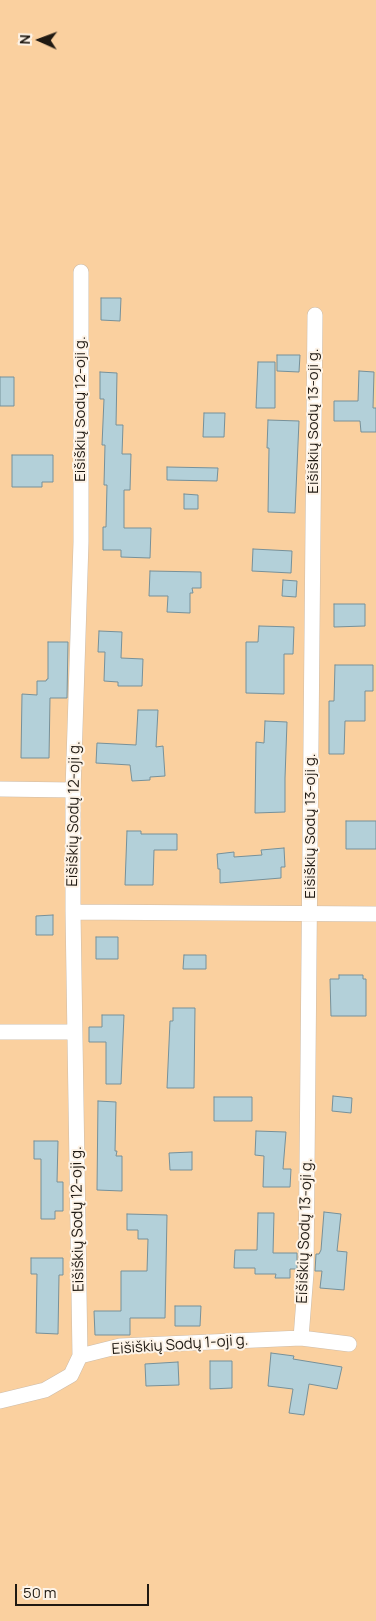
<!DOCTYPE html>
<meta charset="utf-8">
<style>
body{margin:0}
#map{position:relative;width:376px;height:1621px;overflow:hidden;background:#f6e4d0;font-family:Manrope,sans-serif}
canvas{display:block}
.north{position:absolute;left:15px;top:15px;width:50px;height:50px;-webkit-text-stroke:4px #fdf3e7;paint-order:stroke;rotate:272deg;font-size:14px;font-weight:700;line-height:20px;text-align:center;color:#1f1912}
.north::after{content:'';display:block;margin:auto;width:18px;height:22px;background:#1f1912;clip-path:polygon(50% 0,100% 100%,50% 72%,0 100%)}
.scale{position:absolute;left:15px;top:1584px;width:134px;height:22px;box-sizing:border-box;border:2px solid #1f1912;border-top:0;padding-left:6px;font-size:15px;line-height:18px;white-space:nowrap;color:#1f1912;-webkit-text-stroke:4px #fdf3e7;paint-order:stroke}
</style>
<div id="map">
<canvas width="376" height="1621"></canvas>
<div class="north">N</div>
<div class="scale">50 m</div>
</div>
<script>
const c = document.querySelector('canvas').getContext('2d');
c.lineJoin = 'round';
function fill(path, color) { c.fillStyle = color; c.fill(path, 'evenodd'); }
const poly = rows => new Path2D(rows.map(r => 'M' + r).join(''));
function stroke(path, color, width, dash) { c.strokeStyle = color; c.lineWidth = width; c.lineCap = dash ? 'butt' : 'round'; c.setLineDash(dash || []); c.stroke(path); }
function write(font, color, halo, rows, align = 'center') {
  c.font = font + ' Manrope,sans-serif'; c.lineWidth = 4; c.setLineDash([]); c.textBaseline = 'middle'; c.strokeStyle = halo; c.fillStyle = color; for (const [text, x, y, turn = 0] of rows) {
    c.save(); c.translate(x, y); c.rotate((+turn || 0) * Math.PI / 180); c.textAlign = isNaN(turn) ? turn : align; if (halo) c.strokeText(text, 0, 0); c.fillText(text, 0, 0); c.restore();
  }
}
const green = poly([
 [0,0,376,0,376,1621,0,1621]
]);
const building = poly([
 [101,298,121,298,120,321,101,320,101,298],
 [277,355,300,355,299,372,277,371,277,355],
 [258,362,275,362,275,408,256,408,258,362],
 [359,371,374,372,373,408,376,408,376,432,361,432,360,421,334,421,334,401,358,401,359,371],
 [100,372,117,373,116,425,123,425,122,454,131,454,130,490,124,490,124,528,151,528,150,558,121,557,121,550,103,550,103,527,106,527,107,485,104,485,105,445,102,445,104,399,100,399,100,372],
 [0,377,14,377,14,406,0,406,0,377],
 [204,413,225,413,224,437,203,437,204,413],
 [268,420,299,421,295,513,268,512,269,448,267,448,268,420],
 [12,455,53,455,53,482,42,482,42,487,12,487,12,455],
 [167,467,218,468,217,481,167,480,167,467],
 [184,494,198,495,198,509,184,509,184,494],
 [253,549,292,551,291,573,252,571,253,549],
 [150,571,201,572,201,588,192,588,193,593,190,593,190,613,167,612,168,596,149,596,150,571],
 [283,580,297,581,296,597,282,596,283,580],
 [334,604,365,604,365,626,334,627,334,604],
 [259,626,294,627,293,654,284,654,284,694,246,693,246,642,258,642,259,626],
 [99,631,122,632,121,658,143,659,142,686,118,686,118,682,104,681,105,652,98,652,99,631],
 [48,642,68,642,67,698,50,698,49,758,21,758,22,694,37,695,37,681,46,681,47,679,48,679,48,642],
 [335,665,373,665,373,691,365,691,365,721,345,721,344,754,329,754,329,701,334,701,335,665],
 [138,710,158,710,156,747,163,746,165,776,150,777,150,780,132,781,130,765,96,763,97,743,136,745,138,710],
 [265,721,287,722,285,778,285,812,255,813,256,742,264,743,265,721],
 [346,821,376,821,376,849,346,849,346,821],
 [127,831,141,831,141,834,177,834,177,850,154,850,153,885,125,885,127,831],
 [284,848,285,867,281,867,281,878,220,883,220,869,218,869,217,854,234,852,234,857,262,855,261,850,284,848],
 [53,915,53,935,36,935,36,916,53,915],
 [96,937,118,937,118,959,96,959,96,937],
 [184,955,206,955,206,969,183,969,184,955],
 [339,975,363,975,363,979,366,979,366,1016,331,1016,330,979,339,979,339,975],
 [173,1008,195,1008,194,1088,167,1088,170,1021,173,1021,173,1008],
 [102,1015,124,1015,121,1084,106,1084,106,1042,89,1042,89,1027,102,1027,102,1015],
 [333,1096,352,1098,351,1113,332,1111,333,1096],
 [214,1097,252,1097,252,1121,214,1121,214,1097],
 [98,1101,116,1102,115,1151,117,1151,116,1156,122,1156,122,1191,97,1190,98,1101],
 [256,1131,286,1132,283,1169,291,1169,290,1187,263,1187,264,1156,255,1155,256,1131],
 [34,1141,58,1141,57,1182,63,1182,63,1211,55,1211,55,1219,41,1219,41,1159,34,1159,34,1141],
 [192,1152,192,1170,170,1170,169,1153,192,1152],
 [324,1212,341,1214,337,1251,347,1252,344,1290,320,1288,322,1271,315,1271,316,1254,319,1254,321,1250,324,1212],
 [258,1213,274,1213,273,1253,297,1253,297,1269,290,1269,290,1278,275,1278,276,1274,255,1274,255,1268,234,1268,235,1250,257,1250,258,1213],
 [127,1214,167,1215,165,1318,130,1318,130,1335,95,1335,94,1311,121,1311,121,1271,147,1271,148,1239,138,1239,138,1230,127,1230,127,1214],
 [31,1258,63,1258,63,1275,59,1275,58,1334,36,1333,37,1274,31,1274,31,1258],
 [175,1306,201,1306,200,1326,175,1326,175,1306],
 [271,1353,294,1356,293,1359,342,1367,337,1389,309,1384,304,1415,289,1413,293,1389,268,1386,271,1353],
 [210,1361,232,1361,232,1388,210,1389,210,1361],
 [178,1362,179,1385,146,1386,145,1364,178,1362]
]);
const street = poly([
 [0,789,73,790],
 [73,912,376,914],
 [0,1032,74,1032],
 [301,1338,306,1273,315,315],
 [80,1356,73,912,73,790,81,542,81,272],
 [0,1401,45,1390,71,1375,80,1356,120,1346,301,1338,349,1344]
]);
const streetNames = [
 ["Eišiškių Sodų 12-oji g.",81,409,-90],
 ["Eišiškių Sodų 13-oji g.",314,421,-90],
 ["Eišiškių Sodų 12-oji g.",74,814,-89],
 ["Eišiškių Sodų 13-oji g.",311,826,-90],
 ["Eišiškių Sodų 12-oji g.",78,1219,-91],
 ["Eišiškių Sodų 13-oji g.",305,1231,-88],
 ["Eišiškių Sodų 1-oji g.",180,1345,-4]
];
fill(green, '#fad09f');
fill(building, '#b3d0d9');
stroke(building, '#77919a', 1);
stroke(street, '#cdbca9', 16);
stroke(street, '#fff', 15);
write('15px', '#1f1912', '#fdf3e7', streetNames);
</script>
